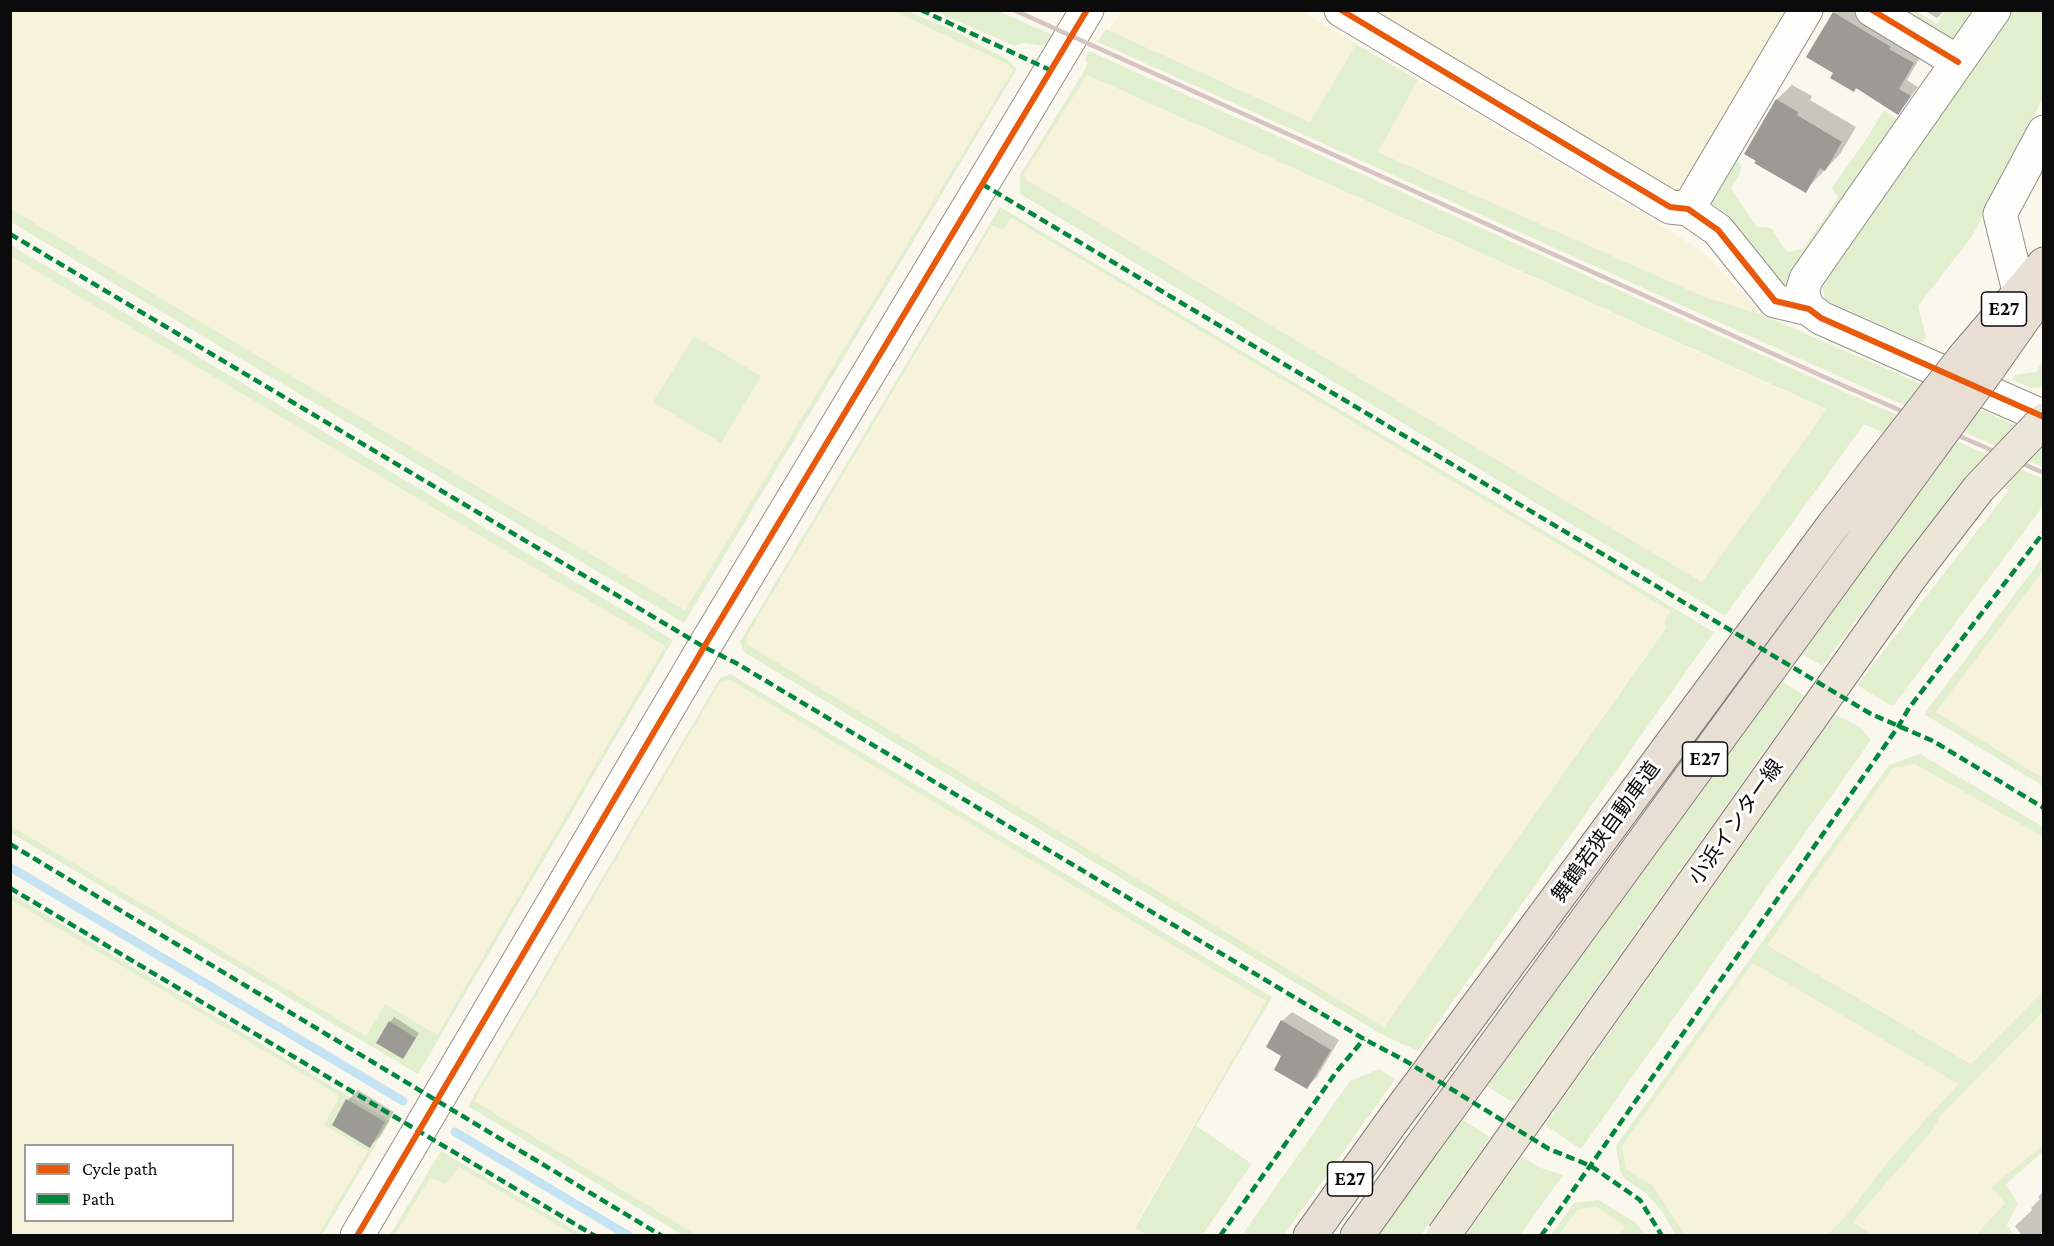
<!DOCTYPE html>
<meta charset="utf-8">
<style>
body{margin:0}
#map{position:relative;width:2054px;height:1246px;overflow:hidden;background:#faf7ed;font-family:"Crimson Pro",serif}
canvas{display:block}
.frame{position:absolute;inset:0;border:12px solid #0b0b0b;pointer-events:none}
.legend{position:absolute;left:24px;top:1144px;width:210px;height:78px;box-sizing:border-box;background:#fff;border:2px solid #9d9d9d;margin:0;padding:8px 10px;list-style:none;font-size:18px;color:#0b0b0b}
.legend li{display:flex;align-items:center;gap:12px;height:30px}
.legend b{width:30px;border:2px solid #9d9d9d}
</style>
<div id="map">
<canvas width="2054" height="1246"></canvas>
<div class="frame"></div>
<ul class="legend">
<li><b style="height:8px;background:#e8590c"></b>Cycle path</li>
<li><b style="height:8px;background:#00873e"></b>Path</li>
</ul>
</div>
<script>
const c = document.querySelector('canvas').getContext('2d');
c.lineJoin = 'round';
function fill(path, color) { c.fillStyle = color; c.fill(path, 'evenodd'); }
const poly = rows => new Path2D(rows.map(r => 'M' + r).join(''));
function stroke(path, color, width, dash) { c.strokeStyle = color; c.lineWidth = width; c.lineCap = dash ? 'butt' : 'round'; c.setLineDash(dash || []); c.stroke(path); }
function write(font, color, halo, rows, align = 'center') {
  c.font = font + ' "Crimson Pro","Noto Sans JP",serif'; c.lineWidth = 6; c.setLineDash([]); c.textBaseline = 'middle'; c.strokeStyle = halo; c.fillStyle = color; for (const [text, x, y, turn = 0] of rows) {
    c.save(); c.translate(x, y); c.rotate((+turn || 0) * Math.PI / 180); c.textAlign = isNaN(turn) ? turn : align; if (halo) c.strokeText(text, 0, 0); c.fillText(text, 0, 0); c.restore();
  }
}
const farmland = poly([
 [11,11,893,11,1005,63,1013,70,685,610,11,209],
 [1121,11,1300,11,1356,44,1310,122,1109,30],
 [1362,11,1791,11,1678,199],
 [1086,75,1826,410,1702,582,1027,180,1024,174],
 [1418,80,1667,229,1701,251,1765,316,1705,297,1377,151],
 [1010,218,1670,611,1665,620,1666,627,1384,1027,748,646,746,639,993,226,1003,229],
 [11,256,665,646,437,1035,367,1037,11,826],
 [2043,571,2043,778,1936,712],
 [730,680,1266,1001,1144,1209,1135,1228,1148,1235,697,1235,474,1101,721,681],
 [1915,764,2043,837,2043,991,1972,1064,1766,944,1893,768],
 [11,900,341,1096,368,1151,318,1235,11,1236],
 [26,1146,232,1146,232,1220,26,1220],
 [1753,963,1958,1084,1890,1159,1845,1217,1827,1235,1685,1235,1653,1186,1626,1169,1622,1146],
 [2043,1012,2043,1149,2042,1147,1992,1187,2005,1203,1976,1235,1872,1235,1853,1222,1935,1127,1940,1116],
 [458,1167,574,1235,395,1236,430,1178],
 [1596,1207,1626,1226,1620,1235,1559,1236,1578,1209]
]);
const green = poly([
 [893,11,908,11,956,32,1008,60,1017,69,684,623,11,222,11,209,685,610,1013,70,1005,63],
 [934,11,998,11,1055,36,1049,46,1022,43,1015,46],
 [1902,11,1916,11,1937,24,1945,11,1981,11,1957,46],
 [2006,11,2043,11,2043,98,1973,235,1918,306,1926,337,1922,343,1825,300,1820,276],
 [1106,29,1310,122,1356,44,1418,80,1378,152,1705,297,1765,316,2043,437,2043,467,1845,379,1098,42],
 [1089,51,1840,390,2043,479,2043,506,1894,705,1888,704,1857,685,2009,490,1968,473,1861,613,1823,666,1796,651,1937,458,1864,424,1725,616,1020,194,1020,175,1086,68,1087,62,1085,59],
 [1087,75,1826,409,1826,410,1702,582,1027,180,1024,174],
 [1884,110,1903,124,1789,285,1784,289,1730,216,1710,202,1734,159,1741,164,1740,174,1731,188,1757,227,1771,228,1787,252,1803,249,1838,198,1832,188,1867,138],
 [1000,207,1714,632,1418,1051,1383,1035,745,653,740,642],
 [1011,218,1670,611,1665,620,1666,628,1384,1027,748,645,746,638,992,226,1003,229],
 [11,245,673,640,418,1074,11,833,11,826,366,1036,385,1004,437,1035,665,646,11,256],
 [694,336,761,376,721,443,653,402],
 [2043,361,2043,387,2032,388,2012,380,2015,375,2036,372],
 [2043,557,2043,571,1936,712,2043,778,2043,786,1924,714],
 [730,674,1272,997,1196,1126,1252,1164,1202,1235,1148,1235,1135,1228,1266,1001,730,680,721,681,474,1101,697,1235,683,1235,468,1106,720,678],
 [1776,678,1804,695,1514,1103,1483,1084],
 [1835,714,1861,728,1871,740,1581,1149,1545,1125],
 [1920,754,2042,826,2043,837,1915,764,1893,768,1767,945,1971,1064,2043,991,2043,1012,1940,1116,1935,1127,1853,1222,1872,1235,1827,1235,1845,1217,1890,1159,1958,1084,1753,963,1622,1146,1626,1169,1653,1186,1685,1235,1676,1235,1663,1213,1646,1193,1624,1178,1620,1170,1616,1146,1889,765],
 [11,894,390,1121,322,1235,318,1235,368,1151,324,1125,340,1096,11,900],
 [1380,1069,1395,1079,1284,1235,1242,1235,1350,1081],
 [1459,1118,1490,1137,1421,1235,1374,1236],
 [2041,1147,2043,1149,2043,1156,2041,1153,2006,1184,2018,1204,2007,1225,2014,1235,1976,1235,2005,1203,1991,1187],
 [441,1151,583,1235,574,1235,459,1167,446,1184,430,1178,395,1235,390,1235],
 [1522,1157,1541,1168,1563,1175,1520,1235,1466,1235],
 [1598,1200,1635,1222,1646,1235,1620,1235,1625,1226,1596,1207,1578,1209,1559,1235,1551,1235,1574,1203]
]);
const shadow = poly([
 [1837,10,1853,10,1898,37,1922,54,1907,80,1918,87,1898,113,1835,72,1834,13],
 [1924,10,1945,10,1937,18],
 [1792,85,1812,96,1810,100,1856,127,1840,154,1805,191,1746,153,1777,99],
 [1292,1012,1339,1040,1317,1077,1307,1087,1284,1055,1282,1021],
 [394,1017,419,1033,403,1057,390,1022],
 [358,1090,394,1112,380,1136,370,1146,348,1100],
 [2044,1191,2044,1236,2022,1236,2015,1226,2032,1210,2031,1208,2040,1199,2038,1197]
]);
const stream = poly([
 [10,867,403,1101],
 [455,1132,629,1236]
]);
const building = poly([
 [1833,12,1891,47,1889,49,1914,63,1899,89,1911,96,1898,115,1856,88,1854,92,1830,78,1833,73,1806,57],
 [1776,99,1798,112,1797,115,1842,142,1825,171,1820,168,1806,193,1754,163,1756,161,1744,154],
 [1281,1020,1331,1050,1307,1089,1274,1070,1281,1056,1266,1047],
 [389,1021,416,1038,403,1059,376,1043],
 [346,1099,385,1122,370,1148,332,1125]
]);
const minor = poly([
 [1341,10,1670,207,1688,209,1718,230,1775,301,1809,309,1821,318,2044,417],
 [1872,10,1958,62],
 [1688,209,1806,10],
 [2019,291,2000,214,2044,132],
 [1809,309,1804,299,1803,289,1806,279,1994,10],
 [357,1236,704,647,1087,10]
]);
const highway = poly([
 [1965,356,2044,264],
 [1989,368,2039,297],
 [1310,1236,1391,1123],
 [1357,1236,1420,1148]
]);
const rail = poly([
 [1014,10,1842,385,2044,473]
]);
const majorBridge = poly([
 [1443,1236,1912,575,1979,488,2044,420]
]);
const highwayBridge = poly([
 [1391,1123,1834,524,1965,356],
 [1420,1148,1989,368]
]);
const quiet = poly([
 [921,10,1050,70],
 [982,184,1871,714,1933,741,2044,808],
 [10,234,704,647,736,663,1364,1039,1404,1060,1549,1149,1591,1166,1640,1200,1662,1236],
 [10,844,662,1236],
 [10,888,595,1236],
 [1220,1236,1337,1071,1364,1039],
 [1541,1236,1898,727,1909,708,2044,532]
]);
const cycleway = poly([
 [1341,10,1670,207,1688,209,1718,230,1775,301,1809,309,1821,318,2044,417],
 [1872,10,1958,62],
 [357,1236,704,647,1087,10]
]);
const shields = [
 [2004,309,45],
 [1705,759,45],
 [1350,1179,45]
];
const shieldNames = [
 ["E27",2004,309],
 ["E27",1705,759],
 ["E27",1350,1179]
];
const streetNames = [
 ["小浜インター線",1736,822,-55],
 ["舞鶴若狭自動車道",1606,832,-54]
];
fill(farmland, '#f6f3da');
fill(green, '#e2efce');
fill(shadow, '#0003');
stroke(stream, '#c5e3f3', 9);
fill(building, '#9c9a94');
stroke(minor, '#93918d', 35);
stroke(highway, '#807f7a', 35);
stroke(minor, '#fefefc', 33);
stroke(highway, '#e8ded4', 33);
stroke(rail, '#d6c4c3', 4.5);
stroke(majorBridge, '#807f7a', 35, []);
stroke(highwayBridge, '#807f7a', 35, []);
stroke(majorBridge, '#ebe6d7', 33);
stroke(highwayBridge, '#e8ded4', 33);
stroke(quiet, '#00873e', 4.5, [9, 4.5]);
stroke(cycleway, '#e8590c', 6);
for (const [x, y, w] of shields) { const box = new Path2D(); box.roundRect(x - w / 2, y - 17, w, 34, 4.5); c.fillStyle = '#fff'; c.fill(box); stroke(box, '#0b0b0b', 1.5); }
write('bold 20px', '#0b0b0b', null, shieldNames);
write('21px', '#0b0b0b', '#fff', streetNames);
</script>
